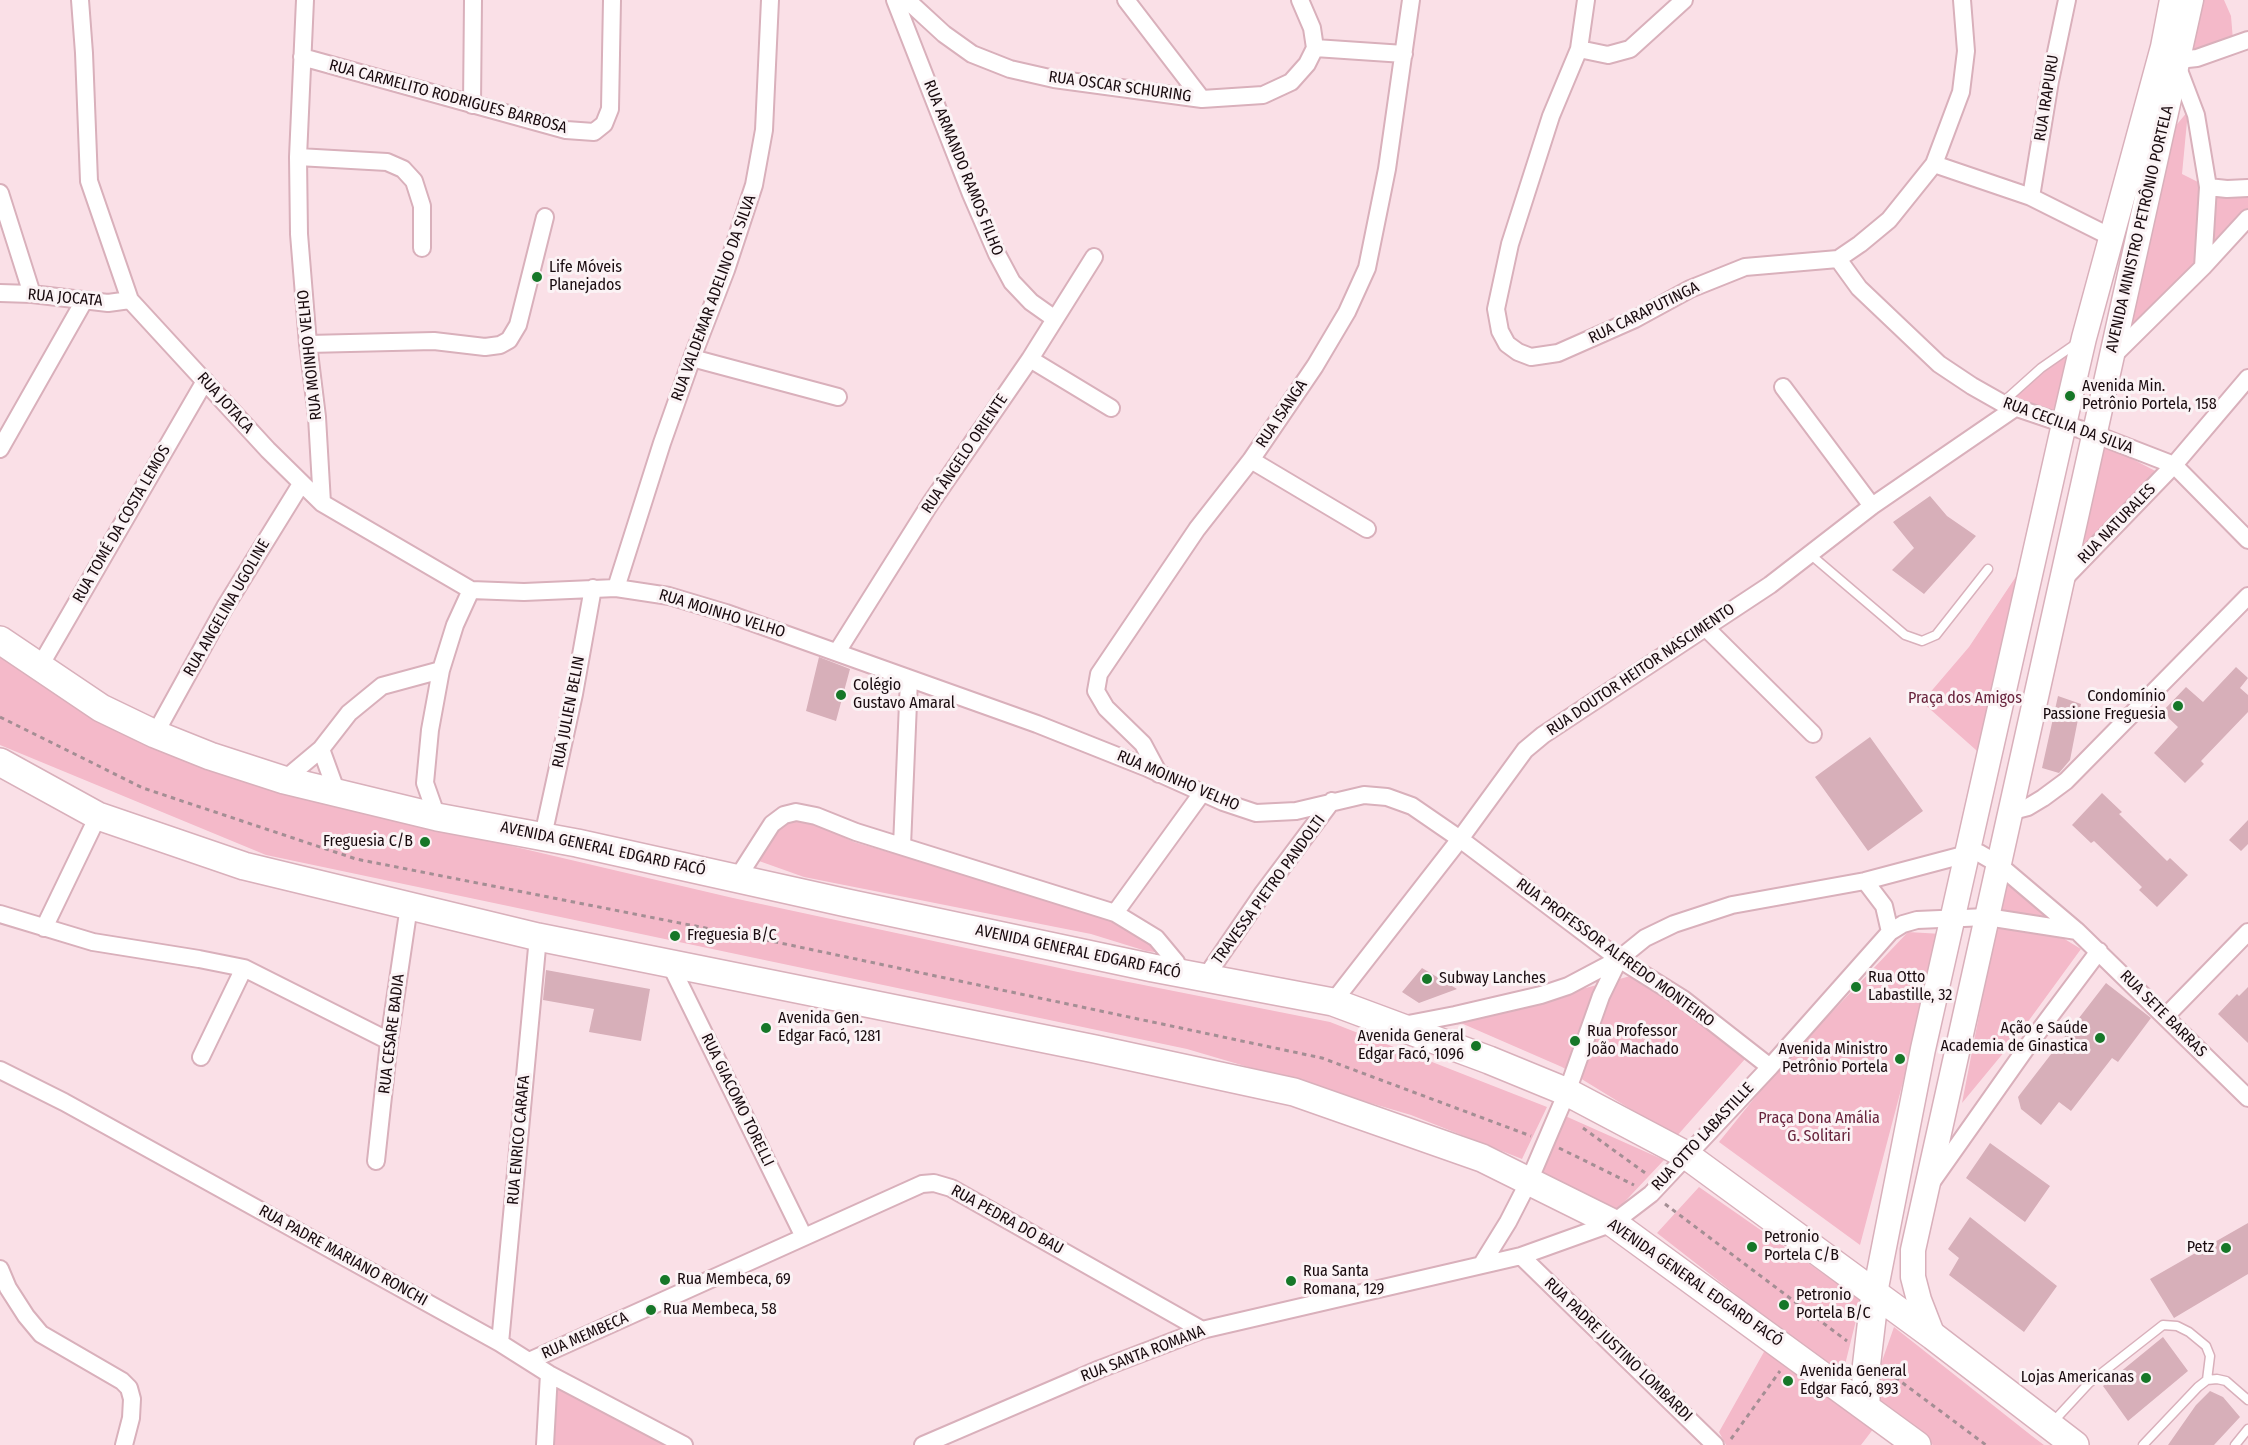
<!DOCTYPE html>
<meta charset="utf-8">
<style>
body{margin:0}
canvas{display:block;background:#fae0e7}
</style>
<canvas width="2248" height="1445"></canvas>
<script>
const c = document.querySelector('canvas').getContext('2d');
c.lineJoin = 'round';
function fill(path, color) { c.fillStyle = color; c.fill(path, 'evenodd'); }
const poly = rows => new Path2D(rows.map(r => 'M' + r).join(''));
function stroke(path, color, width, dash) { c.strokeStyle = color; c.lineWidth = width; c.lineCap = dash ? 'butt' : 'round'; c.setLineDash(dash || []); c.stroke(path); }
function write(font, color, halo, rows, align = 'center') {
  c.font = font + ' "Fira Sans Condensed",sans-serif'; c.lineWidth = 6; c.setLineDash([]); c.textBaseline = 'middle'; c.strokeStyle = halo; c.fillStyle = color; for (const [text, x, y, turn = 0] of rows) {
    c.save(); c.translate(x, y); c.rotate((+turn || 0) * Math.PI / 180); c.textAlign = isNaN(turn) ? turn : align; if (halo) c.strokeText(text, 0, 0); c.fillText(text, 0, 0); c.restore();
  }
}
const green = poly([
 [2196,0,2224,0,2231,16,2233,40,2188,53],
 [2188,111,2182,174,2208,187,2248,186,2248,218,2111,357,2169,134],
 [2081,354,2064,415,2011,400,2062,356],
 [2102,443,2161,474,2082,554],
 [2027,560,1985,758,1922,702,1969,647],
 [0,656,28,675,140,742,277,791,733,898,1078,972,1330,1022,1547,1107,1522,1159,1411,1115,1187,1049,266,855,0,745],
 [785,817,814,824,854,842,1109,917,1153,942,1163,953,1146,951,1091,934,804,877,759,861,772,832],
 [2005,876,2056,921,1993,911],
 [1996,928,2053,932,2081,949,2019,1034,1962,1103],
 [1908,932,1942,934,1860,1245,1719,1142,1777,1070],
 [1638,974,1745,1059,1676,1137,1562,1067,1454,1020,1496,1012],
 [1563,1115,1664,1160,1615,1212,1536,1171],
 [1699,1187,1861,1300,1842,1377,1657,1233],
 [1894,1327,2032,1436,2044,1445,1933,1445,1869,1398],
 [1765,1350,1874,1428,1861,1445,1726,1445,1719,1432],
 [555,1384,666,1445,552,1445]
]);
const building = poly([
 [1930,496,1947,516,1976,536,1924,594,1892,570,1914,548,1893,522],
 [819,657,850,669,836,721,806,711],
 [2236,667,2248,678,2240,688,2248,695,2248,712,2201,761,2204,764,2185,783,2154,753,2178,727,2162,712,2186,687,2203,702],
 [2058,696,2081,704,2070,760,2059,773,2042,768],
 [1870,737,1923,811,1868,851,1815,777],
 [2102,793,2122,812,2119,814,2167,861,2170,858,2188,875,2157,907,2139,890,2142,887,2094,841,2091,843,2072,825],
 [2248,820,2248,844,2241,851,2229,840],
 [1422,968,1457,989,1419,1003,1402,992],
 [546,970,650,989,641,1041,589,1032,594,1009,543,1000],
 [2106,983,2151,1018,2118,1062,2112,1058,2071,1111,2059,1102,2041,1125,2021,1109,2018,1097],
 [2248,987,2248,1043,2218,1014,2237,994,2239,996],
 [1990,1143,2050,1186,2025,1222,1966,1178],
 [1970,1217,2057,1286,2024,1332,1949,1275,1959,1258,1948,1249],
 [2248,1223,2248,1274,2174,1318,2150,1279],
 [2163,1337,2188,1371,2128,1421,2103,1386],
 [2210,1391,2223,1397,2240,1417,2214,1445,2168,1445,2196,1405]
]);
const path = poly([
 [0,717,143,788,356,859,771,941,1322,1058,1531,1136],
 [1583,1128,1648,1175],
 [1559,1148,1634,1185],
 [1665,1204,1847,1341],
 [1888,1372,1986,1445],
 [1731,1439,1780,1371]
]);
const service = poly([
 [2002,403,2041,368,2077,343],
 [1811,555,1905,635,1922,641,1936,635,1988,569],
 [2052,1423,2089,1383,2163,1325,2177,1326,2189,1332,2206,1346,2210,1356,2207,1380],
 [2143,1445,2198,1387,2207,1380,2217,1379,2226,1381,2248,1400],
 [2235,1445,2248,1429]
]);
const minor = poly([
 [80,0,84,53,89,181,130,300,268,450,322,503,471,590,524,592,616,588,669,596,726,613,1037,724,1145,767,1223,802,1256,813,1296,811,1364,795,1387,797,1412,806,1460,839,1619,959,1683,999,1770,1067],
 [305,0,298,157,299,234,308,344,317,417,322,503],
 [895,0,971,194,997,254,1012,282,1031,302,1055,319],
 [907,0,944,34,972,54,1010,69,1054,79,1202,99,1263,95,1291,82,1307,64,1315,48,1312,28,1300,0],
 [1126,0,1202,99],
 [1586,0,1579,49,1551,116,1510,244,1496,309,1500,331,1507,344,1518,352,1531,357,1558,353,1635,319,1690,289,1745,267,1838,259,1860,244,1889,220,1934,164,1961,92,1966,51,1962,0],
 [1315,48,1404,54],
 [1579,49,1608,55,1630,49,1684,0],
 [302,57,566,130,594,132,604,124,610,109,612,0],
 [2178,60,2197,58,2248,40],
 [2177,65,2196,115,2208,187,2203,267],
 [472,105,473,0],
 [298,157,387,162,403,169,414,181,422,206,422,248],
 [1934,164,2031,197,2111,237],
 [2208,187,2227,189,2248,188],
 [0,193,32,294],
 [2031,197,2050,81,2067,0],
 [1838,259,1859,288,1939,364,1972,386,2002,403,2094,434,2174,465,2248,540],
 [0,293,32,294,108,303,130,300],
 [308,344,434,341,485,347,500,345,509,340,518,325,545,217],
 [2112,357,2203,267,2248,218],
 [692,358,838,397],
 [1030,359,1111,408],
 [1783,387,1872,506],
 [0,449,84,301],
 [1251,460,1367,529],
 [2062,581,2174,465,2248,378],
 [616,588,662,443,692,358,726,270,754,185,764,130,770,0],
 [1705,627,1813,734],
 [837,652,930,504,1030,359,1094,257],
 [40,666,205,381],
 [155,734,225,607,301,484],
 [321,749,337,793],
 [1159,774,1143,744,1106,708,1096,691,1099,674,1197,529,1251,460,1315,366,1347,312,1367,268,1387,169,1411,0],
 [284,780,321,749,349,713,382,686,441,670],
 [2009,812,2028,807,2043,798,2066,781,2248,596],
 [437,817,425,783,430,730,441,670,455,625,471,590],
 [543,836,574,694,593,588],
 [902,846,909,679],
 [738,877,772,824,784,815,796,812,816,816,856,832,1115,913,1202,793],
 [1865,881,1884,906,1890,932],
 [1115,913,1156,938,1176,962,1181,973],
 [0,914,93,942,199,959,244,968,389,1041],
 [44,928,98,816],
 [669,962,804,1237],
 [1205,978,1263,893,1332,801],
 [1333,1002,1460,839,1525,750,1543,735,1770,585,1872,506,2015,408],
 [2165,1017,2248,932],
 [1403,1025,1455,1015,1541,995,1568,986,1619,959,1645,938,1674,924,1732,905,1865,881,1967,854,1979,853,1998,864,2077,931,2248,1098],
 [201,1057,244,968],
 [0,1070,64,1102,500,1343,549,1374,684,1445],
 [376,1161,389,1041,409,906],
 [1931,1183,2027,1047,2099,951],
 [1521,1256,1715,1445],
 [1482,1264,1508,1222,1529,1181,1567,1092,1601,996,1619,959],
 [0,1269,8,1288,26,1316,41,1334,122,1381,129,1388,132,1399,131,1418,124,1445],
 [500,1343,538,937],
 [529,1361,922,1184,934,1183,951,1188,1202,1330],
 [545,1445,549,1374],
 [923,1445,1100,1369,1202,1330,1521,1256,1613,1223,1651,1194,1770,1067,1890,932,1903,924,1917,920,1987,917,2077,931]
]);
const secondary = poly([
 [1875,1293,1923,1049,2064,424,2084,338,2163,47,2172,0],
 [1933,1336,1919,1300,1913,1277,1913,1250,2191,0]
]);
const primary = poly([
 [0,640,101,708,155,734,210,756,284,780,437,817,577,843,847,903,1153,968,1333,1002,1489,1060,1567,1092,1686,1155,1933,1336,2075,1445],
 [0,762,98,816,244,866,538,937,1095,1049,1294,1092,1482,1158,1613,1223,1917,1445],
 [1866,1406,1866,1369,1875,1293]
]);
const markers = [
 [537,277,6,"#167728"],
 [2070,396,6,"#167728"],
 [841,695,6,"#167728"],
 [2178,706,6,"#167728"],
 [425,842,6,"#167728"],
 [675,936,6,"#167728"],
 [1427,979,6,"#167728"],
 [1856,987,6,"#167728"],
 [766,1028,6,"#167728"],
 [2100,1038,6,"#167728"],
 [1575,1041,6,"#167728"],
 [1476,1046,6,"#167728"],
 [1900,1059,6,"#167728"],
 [1752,1247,6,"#167728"],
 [2226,1248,6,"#167728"],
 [665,1280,6,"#167728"],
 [1291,1281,6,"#167728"],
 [1784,1305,6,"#167728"],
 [651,1310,6,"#167728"],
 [2146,1378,6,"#167728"],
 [1788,1381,6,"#167728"]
];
const streetNames = [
 ["RUA OSCAR SCHURING",1120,87,8],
 ["RUA CARMELITO RODRIGUES BARBOSA",448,97,15],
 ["RUA IRAPURU",2047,98,-81],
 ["RUA ARMANDO RAMOS FILHO",963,168,68],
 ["AVENIDA MINISTRO PETRÔNIO PORTELA",2140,229,-77],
 ["RUA JOCATA",65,298,5],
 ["RUA VALDEMAR ADELINO DA SILVA",714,298,-70],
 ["RUA CARAPUTINGA",1644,313,-26],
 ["RUA MOINHO VELHO",310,355,-96],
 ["RUA JOTACA",225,403,48],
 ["RUA ISANGA",1282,414,-56],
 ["RUA CECILIA DA SILVA",2068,426,20],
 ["RUA ÂNGELO ORIENTE",965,454,-56],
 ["RUA TOMÉ DA COSTA LEMOS",122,524,-60],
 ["RUA NATURALES",2117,524,-46],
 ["RUA ANGELINA UGOLINE",227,608,-60],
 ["RUA MOINHO VELHO",722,614,17],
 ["RUA DOUTOR HEITOR NASCIMENTO",1641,670,-34],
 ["RUA JULIEN BELIN",569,712,-79],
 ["RUA MOINHO VELHO",1178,781,23],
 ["AVENIDA GENERAL EDGARD FACÓ",603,849,12],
 ["TRAVESSA PIETRO PANDOLTI",1269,890,-54],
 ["AVENIDA GENERAL EDGARD FACÓ",1078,952,12],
 ["RUA PROFESSOR ALFREDO MONTEIRO",1615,953,36],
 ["RUA SETE BARRAS",2163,1014,45],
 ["RUA CESARE BADIA",392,1034,-83],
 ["RUA GIACOMO TORELLI",737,1100,64],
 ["RUA OTTO LABASTILLE",1703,1137,-47],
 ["RUA ENRICO CARAFA",519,1140,-85],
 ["RUA PEDRA DO BAU",1007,1220,29],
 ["RUA PADRE MARIANO RONCHI",343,1256,29],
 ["AVENIDA GENERAL EDGARD FACÓ",1695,1283,35],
 ["RUA MEMBECA",585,1336,-24],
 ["RUA PADRE JUSTINO LOMBARDI",1618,1350,44],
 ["RUA SANTA ROMANA",1143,1354,-21]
];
const poiNames = [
 ["Life Móveis",549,268],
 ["Planejados",549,286],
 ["Avenida Min.",2082,387],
 ["Petrônio Portela, 158",2082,405],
 ["Colégio",853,686],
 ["Gustavo Amaral",853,704],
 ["Condomínio",2166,697,"right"],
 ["Passione Freguesia",2166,715,"right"],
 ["Freguesia C/B",413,842,"right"],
 ["Freguesia B/C",687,936],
 ["Rua Otto",1868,978],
 ["Labastille, 32",1868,996],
 ["Subway Lanches",1439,979],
 ["Avenida Gen.",778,1019],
 ["Edgar Facó, 1281",778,1037],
 ["Ação e Saúde",2088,1029,"right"],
 ["Academia de Ginastica",2088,1047,"right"],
 ["Rua Professor",1587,1032],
 ["João Machado",1587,1050],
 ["Avenida General",1464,1037,"right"],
 ["Edgar Facó, 1096",1464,1055,"right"],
 ["Avenida Ministro",1888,1050,"right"],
 ["Petrônio Portela",1888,1068,"right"],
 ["Petronio",1764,1238],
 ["Portela C/B",1764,1256],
 ["Petz",2214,1248,"right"],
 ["Rua Santa",1303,1272],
 ["Romana, 129",1303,1290],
 ["Rua Membeca, 69",677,1280],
 ["Petronio",1796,1296],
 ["Portela B/C",1796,1314],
 ["Rua Membeca, 58",663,1310],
 ["Avenida General",1800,1372],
 ["Edgar Facó, 893",1800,1390],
 ["Lojas Americanas",2134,1378,"right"]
];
const parkNames = [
 ["Praça dos Amigos",1965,699],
 ["Praça Dona Amália",1819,1119],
 ["G. Solitari",1819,1137]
];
fill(green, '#f4b9c9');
fill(building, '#d7afb9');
stroke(service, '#d9b0bb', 11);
stroke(minor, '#d9b0bb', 20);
stroke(secondary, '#d9b0bb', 27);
stroke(primary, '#d9b0bb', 30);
stroke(path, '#a48e94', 3, [4.5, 4.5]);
stroke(service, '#fff', 8);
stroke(minor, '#fff', 16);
stroke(secondary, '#fff', 24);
stroke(primary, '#fff', 27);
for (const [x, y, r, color] of markers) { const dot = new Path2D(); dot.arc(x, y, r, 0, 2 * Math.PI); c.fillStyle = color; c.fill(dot); stroke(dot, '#fbf3f5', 2); }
write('16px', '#190b0f', '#fbf3f5', streetNames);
write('16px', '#190b0f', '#fbf3f5', poiNames, 'left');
write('16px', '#68233c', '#fbf3f5', parkNames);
</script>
